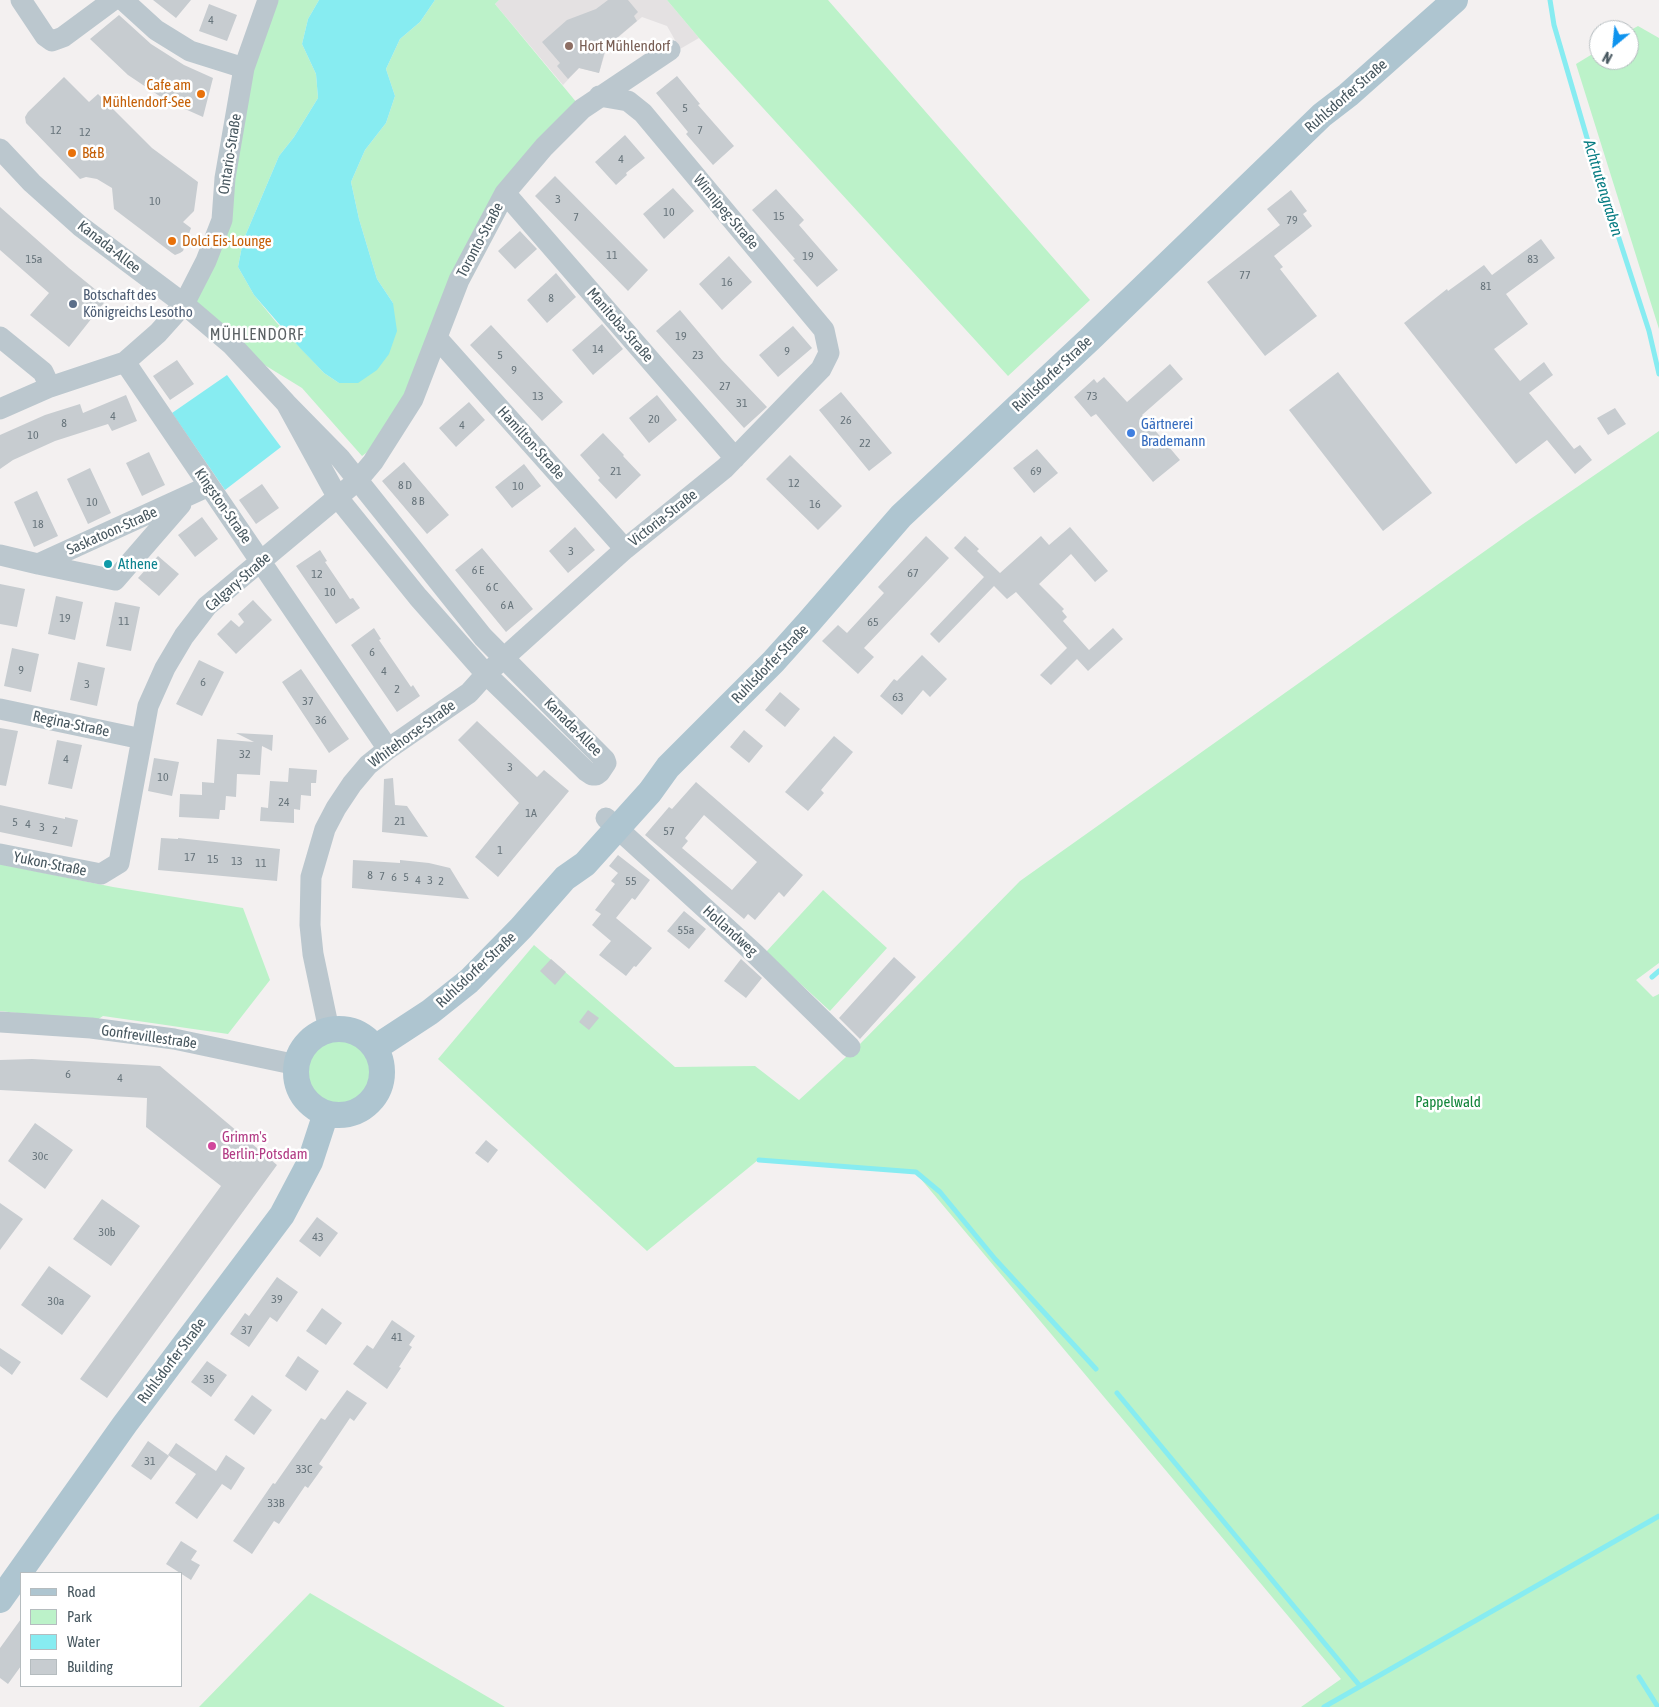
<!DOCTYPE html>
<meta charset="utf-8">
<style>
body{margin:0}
#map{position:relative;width:1659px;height:1707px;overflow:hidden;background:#f3f0f0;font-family:"Asap Condensed",sans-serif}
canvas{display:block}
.legend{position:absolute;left:20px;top:1572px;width:162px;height:115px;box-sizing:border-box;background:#fff;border:1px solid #b5bcbf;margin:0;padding:6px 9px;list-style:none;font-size:15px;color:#47575f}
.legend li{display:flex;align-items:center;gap:10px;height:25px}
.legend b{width:25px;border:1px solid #b5bcbf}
.north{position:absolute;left:1589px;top:20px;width:50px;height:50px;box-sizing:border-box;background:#fff;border:1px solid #b5bcbf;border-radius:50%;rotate:208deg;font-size:14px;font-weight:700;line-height:20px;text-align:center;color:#47575f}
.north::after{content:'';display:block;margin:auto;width:18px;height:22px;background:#0e93ee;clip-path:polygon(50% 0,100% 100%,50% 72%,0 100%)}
</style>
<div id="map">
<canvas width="1659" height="1707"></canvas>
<ul class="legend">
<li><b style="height:6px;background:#aec5d0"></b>Road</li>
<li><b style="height:14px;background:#bcf2c9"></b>Park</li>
<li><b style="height:14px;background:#87ecf1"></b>Water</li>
<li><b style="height:14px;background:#c7ccd0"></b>Building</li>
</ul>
<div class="north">N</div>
</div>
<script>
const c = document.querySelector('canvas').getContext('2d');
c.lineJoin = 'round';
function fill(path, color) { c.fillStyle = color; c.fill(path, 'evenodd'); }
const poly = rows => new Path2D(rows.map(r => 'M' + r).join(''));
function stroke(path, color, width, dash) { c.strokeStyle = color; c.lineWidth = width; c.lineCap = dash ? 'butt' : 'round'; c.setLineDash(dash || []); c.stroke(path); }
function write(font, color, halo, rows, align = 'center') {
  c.font = font + ' "Asap Condensed",sans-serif'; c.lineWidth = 5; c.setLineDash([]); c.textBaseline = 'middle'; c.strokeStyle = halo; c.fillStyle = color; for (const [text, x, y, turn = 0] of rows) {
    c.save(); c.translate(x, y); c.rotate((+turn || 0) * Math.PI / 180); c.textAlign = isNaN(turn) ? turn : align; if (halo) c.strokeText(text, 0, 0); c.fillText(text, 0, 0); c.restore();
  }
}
const education = poly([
 [499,0,667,0,699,38,680,49,667,26,642,17,601,52,605,53,599,73,579,68,563,85,495,4]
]);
const green = poly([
 [268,0,319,0,308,19,302,44,316,74,318,98,294,137,279,156,243,241,238,267,254,295,276,322,324,373,339,383,393,303,377,279,359,219,351,182,365,150,386,123,395,96,386,69,400,39,420,22,435,0,499,0,495,4,582,109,505,193,391,435,362,456,302,388,232,345,184,304,206,261],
 [667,0,828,0,1090,300,1008,376,699,38],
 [1638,26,1659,38,1659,329,1576,64,1599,50,1599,60,1629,60,1629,31],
 [1659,431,1659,963,1636,980,1653,997,1659,994,1659,1707,1301,1707,1341,1679,915,1172,758,1160,647,1251,438,1059,534,945,675,1067,755,1066,799,1100,859,1045,1020,881,1523,524],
 [0,864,113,887,243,908,270,980,228,1034,103,1016,94,1022,0,1011],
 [823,890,887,948,830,1011,766,952],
 '306 1072a32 32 0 1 1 64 0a32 32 0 1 1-64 0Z',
 [310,1593,505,1707,199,1707]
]);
const water = poly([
 [319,0,435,0,420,22,400,39,386,69,395,96,386,123,365,150,351,182,359,219,377,279,393,303,397,331,389,354,377,370,358,383,339,383,324,373,300,348,254,295,238,267,243,241,279,156,294,137,318,98,316,74,302,44,308,19],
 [227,375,281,447,225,490,172,413]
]);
const stream = poly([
 [1550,0,1554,25,1592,155,1649,331,1659,374],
 [1652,977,1659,971],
 [759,1160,916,1172,940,1192,995,1259,1096,1369],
 [1117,1393,1360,1686],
 [1639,1677,1658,1707],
 [1324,1707,1659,1516]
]);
const building = poly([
 [153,0,191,0,176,18],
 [608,0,628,0,638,12,634,16,637,21,606,47,599,73,579,68,568,79,557,66,560,63,542,42,567,20,596,9],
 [209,4,237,15,227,41,199,31],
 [119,15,151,44,184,65,213,78,203,117,167,101,128,75,90,39],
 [677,76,700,104,698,105,734,146,713,165,686,134,688,132,656,93],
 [64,77,89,102,98,94,152,148,198,182,194,211,183,222,191,228,183,251,180,253,175,255,172,253,114,209,112,188,97,179,86,177,80,179,26,123,25,117,28,112],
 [625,135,645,158,626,173,627,175,616,185,595,162],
 [555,176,648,270,628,291,535,196],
 [673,188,694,211,664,239,643,214],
 [776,189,804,220,799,225,838,270,817,287,793,260,795,259,752,210],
 [1291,190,1307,211,1303,214,1312,226,1274,256,1283,267,1280,269,1317,316,1265,356,1207,282,1280,225,1267,209],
 [0,207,69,268,107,299,69,347,30,315,49,293,0,250],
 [520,231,537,249,515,269,498,251],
 [1541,239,1555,258,1506,294,1528,324,1494,349,1520,381,1544,362,1553,375,1529,393,1574,449,1580,445,1592,460,1575,474,1547,440,1516,464,1404,323,1447,289,1448,291,1484,265,1492,275],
 [729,256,752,282,722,310,699,284],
 [556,273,576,297,547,323,527,300],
 [680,310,722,360,767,407,744,428,656,331],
 [602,324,623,349,593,375,572,350],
 [491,325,563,402,542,421,470,345],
 [793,326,812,348,778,377,759,355],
 [177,360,194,384,170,400,153,376],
 [1170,364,1183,379,1142,415,1180,460,1153,482,1096,414,1091,417,1074,397,1094,379,1097,383,1104,377,1127,402],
 [1338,372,1432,493,1383,531,1289,410],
 [841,392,892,453,869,471,819,410],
 [126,395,137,421,112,431,108,424,55,441,13,460,0,469,0,435,45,415,80,404,83,413],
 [657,395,677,420,649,443,629,418],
 [469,402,485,420,456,447,439,428],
 [1615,408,1626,424,1608,435,1597,418],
 [603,433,624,455,623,456,641,475,616,499,598,480,600,478,580,455],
 [1037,449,1058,473,1034,493,1013,468],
 [149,452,165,485,142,496,126,463],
 [790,455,842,506,818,530,766,479],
 [404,462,449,515,427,534,382,481],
 [524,464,541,486,512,508,495,487],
 [90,468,111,513,88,524,67,479],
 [262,484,279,508,256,524,239,500],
 [37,491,58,536,34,547,14,502],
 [202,517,218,539,195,557,178,535],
 [575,527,595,550,568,573,549,551],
 [1070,527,1108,571,1095,582,1071,554,1039,584,1064,609,1062,611,1067,617,1063,621,1089,650,1113,628,1123,639,1088,671,1077,659,1051,685,1040,675,1067,648,1016,592,1007,599,994,586,939,643,930,634,984,577,954,548,965,536,979,549,977,551,1000,573,1041,536,1049,545],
 [926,536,949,558,864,648,874,657,858,674,822,641,838,625,847,633,884,593,878,587],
 [482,548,533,609,506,632,455,570],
 [320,550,327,561,325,562,344,590,350,599,353,598,360,608,336,624,296,566],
 [158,556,179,574,159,596,138,578],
 [0,584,25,589,17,627,0,624],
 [56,596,83,602,75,640,48,634],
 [253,600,272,620,236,654,217,634,231,620,239,627,244,622,238,614],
 [115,602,140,607,131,651,106,646],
 [374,628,381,639,379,640,411,687,413,685,420,696,397,712,351,645],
 [12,648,39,654,31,692,4,686],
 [922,655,947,679,930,697,923,690,902,715,880,696,894,679,897,681],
 [199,660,224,672,202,716,176,704],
 [78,662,105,668,97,706,70,700],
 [301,669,349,739,329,753,282,682],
 [780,692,800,709,785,727,765,710],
 [477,721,537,777,544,770,569,791,498,877,475,857,519,803,458,740],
 [0,728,18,731,6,786,0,785],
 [744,730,763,746,749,763,730,747],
 [236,733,273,735,272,751,262,746,260,775,237,774,236,797,226,796,225,810,220,810,219,819,179,817,180,794,202,795,202,782,214,783,217,739,254,742],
 [834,736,853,752,821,790,824,793,808,811,785,792],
 [57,740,82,745,72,789,48,784],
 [154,758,179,762,172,796,148,791],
 [289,768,317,770,316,783,311,783,311,796,301,795,300,810,294,809,294,823,260,821,261,807,268,808,270,781,288,782],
 [393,778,395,805,407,806,428,837,382,832,384,779],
 [696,782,803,875,784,897,779,892,755,920,748,914,744,919,645,835,669,807,672,809],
 [704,815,757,862,732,890,682,848,688,841,685,838],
 [0,805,65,819,65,817,78,820,72,847,0,832],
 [161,838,178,839,178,838,280,849,277,881,158,870],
 [618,855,650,880,635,900,632,898,616,918,652,948,636,967,634,966,626,976,599,955,611,941,592,925,601,914,595,910,615,884,611,881,618,873,609,866],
 [353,860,400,863,400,860,429,863,450,868,469,899,352,888],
 [684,911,706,929,689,949,667,931],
 [894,957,916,977,860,1039,839,1018],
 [551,959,566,972,555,985,540,971],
 [741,959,762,978,746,998,724,981],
 [588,1010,599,1018,589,1030,579,1022],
 [32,1059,160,1066,277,1165,107,1398,80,1379,221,1186,146,1127,147,1098,0,1090,0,1060],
 [35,1123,73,1150,45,1189,8,1161],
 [486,1140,498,1150,488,1163,475,1153],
 [102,1199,140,1226,111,1266,73,1239],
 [0,1203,23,1219,0,1250],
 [317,1217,338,1233,320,1257,299,1241],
 [49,1266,91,1296,62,1335,21,1305],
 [277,1277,298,1292,277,1322,270,1317,249,1347,230,1334,245,1313,249,1316],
 [322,1308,342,1323,326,1345,306,1331],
 [392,1320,415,1336,409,1345,412,1347,399,1367,401,1368,387,1389,353,1364,367,1345,373,1349],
 [0,1348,21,1362,12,1375,0,1366],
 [298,1356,319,1371,306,1391,285,1376],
 [207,1361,227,1375,211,1397,191,1382],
 [347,1390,367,1403,354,1421,350,1418,319,1464,323,1467,308,1488,305,1486,279,1524,274,1521,252,1554,233,1541,273,1483,275,1484,321,1418,325,1420],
 [252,1395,272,1410,254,1435,234,1420],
 [148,1441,169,1456,151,1480,131,1466],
 [176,1443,216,1471,226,1455,245,1468,231,1490,222,1484,197,1519,175,1503,196,1474,168,1455],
 [181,1541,197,1551,191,1560,200,1565,191,1580,166,1564],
 [21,1619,21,1666,8,1684,0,1678,0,1648]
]);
const minor = poly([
 [21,0,45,36,52,41,63,37,113,0],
 [123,0,156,30,190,51,244,68],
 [0,149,32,183,80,226,184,304,232,345,286,403,340,458,483,637,605,760,606,763,600,772,596,775,592,775,586,771,486,674,418,597,338,498,286,403],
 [505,193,735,458],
 [0,337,43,372,50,387],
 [437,338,625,549],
 [125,362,388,749],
 [0,409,50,387,125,362,158,333,184,304,206,261,222,220,225,178,244,68,268,0],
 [0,555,38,564,209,486],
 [38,564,115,580,181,504],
 [0,709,142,739],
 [606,818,754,953,850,1047],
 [0,854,101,874,119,863,148,706,165,668,184,636,207,606,357,481,373,462,413,399,459,280,505,193,544,147,582,109,670,50],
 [0,1022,91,1028,174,1039,297,1065],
 [329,1030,313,954,310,925,311,877,325,829,336,808,352,784,368,765,388,749,469,693,486,674,625,549,725,468,821,369,829,353,824,330,643,113,628,101,599,96]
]);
const major = poly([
 '296 1072a43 43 0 1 1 86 0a43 43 0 1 1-86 0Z',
 [375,1048,430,1012,469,981,521,928,565,878,585,864,650,792,668,767,773,662,808,623,901,516,1091,338,1322,115,1348,95,1455,0],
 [0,1600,125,1424,282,1215,310,1162,326,1113]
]);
const markers = [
 [569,46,5,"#8d6e63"],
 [201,94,5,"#e8710a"],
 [72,153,5,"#e8710a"],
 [172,241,5,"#e8710a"],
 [73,304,5,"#5c6f8a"],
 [1131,433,5,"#3f7fe0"],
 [108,564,5,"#0f9aa8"],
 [212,1146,5,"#d1479c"]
];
const numberNames = [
 ["4",211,20],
 ["5",685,108],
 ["12",56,130],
 ["7",700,130],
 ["12",85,132],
 ["4",621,159],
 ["3",558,199],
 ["10",155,201],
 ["10",669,212],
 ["15",779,216],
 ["7",576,217],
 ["79",1292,220],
 ["11",612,255],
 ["19",808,256],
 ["15a",34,259],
 ["83",1533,259],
 ["77",1245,275],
 ["16",727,282],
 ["81",1486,286],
 ["8",551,298],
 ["19",681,336],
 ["14",598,349],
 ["9",787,351],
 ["5",500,355],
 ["23",698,355],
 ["9",514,370],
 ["27",725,386],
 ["13",538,396],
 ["73",1092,396],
 ["31",742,403],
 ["4",113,416],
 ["20",654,419],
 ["26",846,420],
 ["8",64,423],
 ["4",462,425],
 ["10",33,435],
 ["22",865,443],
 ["21",616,471],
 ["69",1036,471],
 ["12",794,483],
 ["8 D",405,485],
 ["10",518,486],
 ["8 B",418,501],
 ["10",92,502],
 ["16",815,504],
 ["18",38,524],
 ["3",571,551],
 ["6 E",478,570],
 ["67",913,573],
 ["12",317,574],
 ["6 C",492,587],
 ["10",330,592],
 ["6 A",507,605],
 ["19",65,618],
 ["11",124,621],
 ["65",873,622],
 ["6",372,652],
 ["9",21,670],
 ["4",384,671],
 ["6",203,682],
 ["3",87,684],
 ["2",397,689],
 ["63",898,697],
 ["37",308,701],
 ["36",321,720],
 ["32",245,754],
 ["4",66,759],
 ["3",510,767],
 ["10",163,777],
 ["24",284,802],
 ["1A",531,813],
 ["21",400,821],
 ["5",15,822],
 ["4",28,824],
 ["3",42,827],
 ["2",55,830],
 ["57",669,831],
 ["1",500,850],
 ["17",190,857],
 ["15",213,859],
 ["13",237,861],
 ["11",261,863],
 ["8",370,875],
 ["7",382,876],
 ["6",394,877],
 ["5",406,877],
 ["4",418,880],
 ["3",430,880],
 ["2",441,881],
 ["55",631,881],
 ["55a",686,930],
 ["6",68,1074],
 ["4",120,1078],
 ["30c",40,1156],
 ["30b",107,1232],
 ["43",318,1237],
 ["39",277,1299],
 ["30a",56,1301],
 ["37",247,1330],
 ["41",397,1337],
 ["35",209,1379],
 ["31",150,1461],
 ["33C",304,1469],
 ["33B",276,1503]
];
const educationNames = [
 ["Hort Mühlendorf",579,46]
];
const foodNames = [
 ["Cafe am",191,85,"right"],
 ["Mühlendorf-See",191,102,"right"],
 ["B&B",82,153],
 ["Dolci Eis-Lounge",182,241]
];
const streetNames = [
 ["Ruhlsdorfer Straße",1346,96,-41],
 ["Ontario-Straße",230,154,-81],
 ["Winnipeg-Straße",726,212,50],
 ["Toronto-Straße",480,240,-62],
 ["Kanada-Allee",109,247,38],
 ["Manitoba-Straße",620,325,49],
 ["Ruhlsdorfer Straße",1052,374,-43],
 ["Hamilton-Straße",531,443,48],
 ["Kingston-Straße",223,506,55],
 ["Victoria-Straße",663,518,-38],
 ["Saskatoon-Straße",112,531,-24],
 ["Calgary-Straße",238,582,-41],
 ["Ruhlsdorfer Straße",770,664,-46],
 ["Regina-Straße",71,724,12],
 ["Kanada-Allee",573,727,45],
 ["Whitehorse-Straße",412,734,-36],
 ["Yukon-Straße",50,864,11],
 ["Hollandweg",730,931,42],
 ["Ruhlsdorfer Straße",476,970,-43],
 ["Gonfrevillestraße",149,1037,8],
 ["Ruhlsdorfer Straße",172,1361,-53]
];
const serviceNames = [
 ["Botschaft des",83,295],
 ["Königreichs Lesotho",83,312]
];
const shopNames = [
 ["Gärtnerei",1141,424],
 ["Brademann",1141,441]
];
const cultureNames = [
 ["Athene",118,564]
];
const parkNames = [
 ["Pappelwald",1448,1102]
];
const hotelNames = [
 ["Grimm's",222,1137],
 ["Berlin-Potsdam",222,1154]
];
const waterNames = [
 ["Achtrutengraben",1603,188,73]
];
const neighbourhoodNames = [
 ["MÜHLENDORF",257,335]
];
fill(education, '#e4e1e2');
fill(green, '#bcf2c9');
fill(water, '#87ecf1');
stroke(stream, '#87ecf1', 5);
fill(building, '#c7ccd0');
stroke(minor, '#bbc7ce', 21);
stroke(major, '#aec5d0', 26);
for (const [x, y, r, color] of markers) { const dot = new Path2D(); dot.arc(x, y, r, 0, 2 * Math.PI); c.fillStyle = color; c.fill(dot); stroke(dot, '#fff', 2); }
write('12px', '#67747b', null, numberNames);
write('15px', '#785e54', '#fff', educationNames, 'left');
write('15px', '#c56008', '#fff', foodNames, 'left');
write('15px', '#47575f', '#fff', streetNames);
write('15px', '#4e5e75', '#fff', serviceNames, 'left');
write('15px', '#366cbe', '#fff', shopNames, 'left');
write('15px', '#0d838f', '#fff', cultureNames, 'left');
write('15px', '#12863a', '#fff', parkNames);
write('15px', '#b23c85', '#fff', hotelNames, 'left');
write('italic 16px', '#087d83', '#fff', waterNames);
c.letterSpacing = '1px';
write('16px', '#5c6265', '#fff', neighbourhoodNames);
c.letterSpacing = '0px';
</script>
